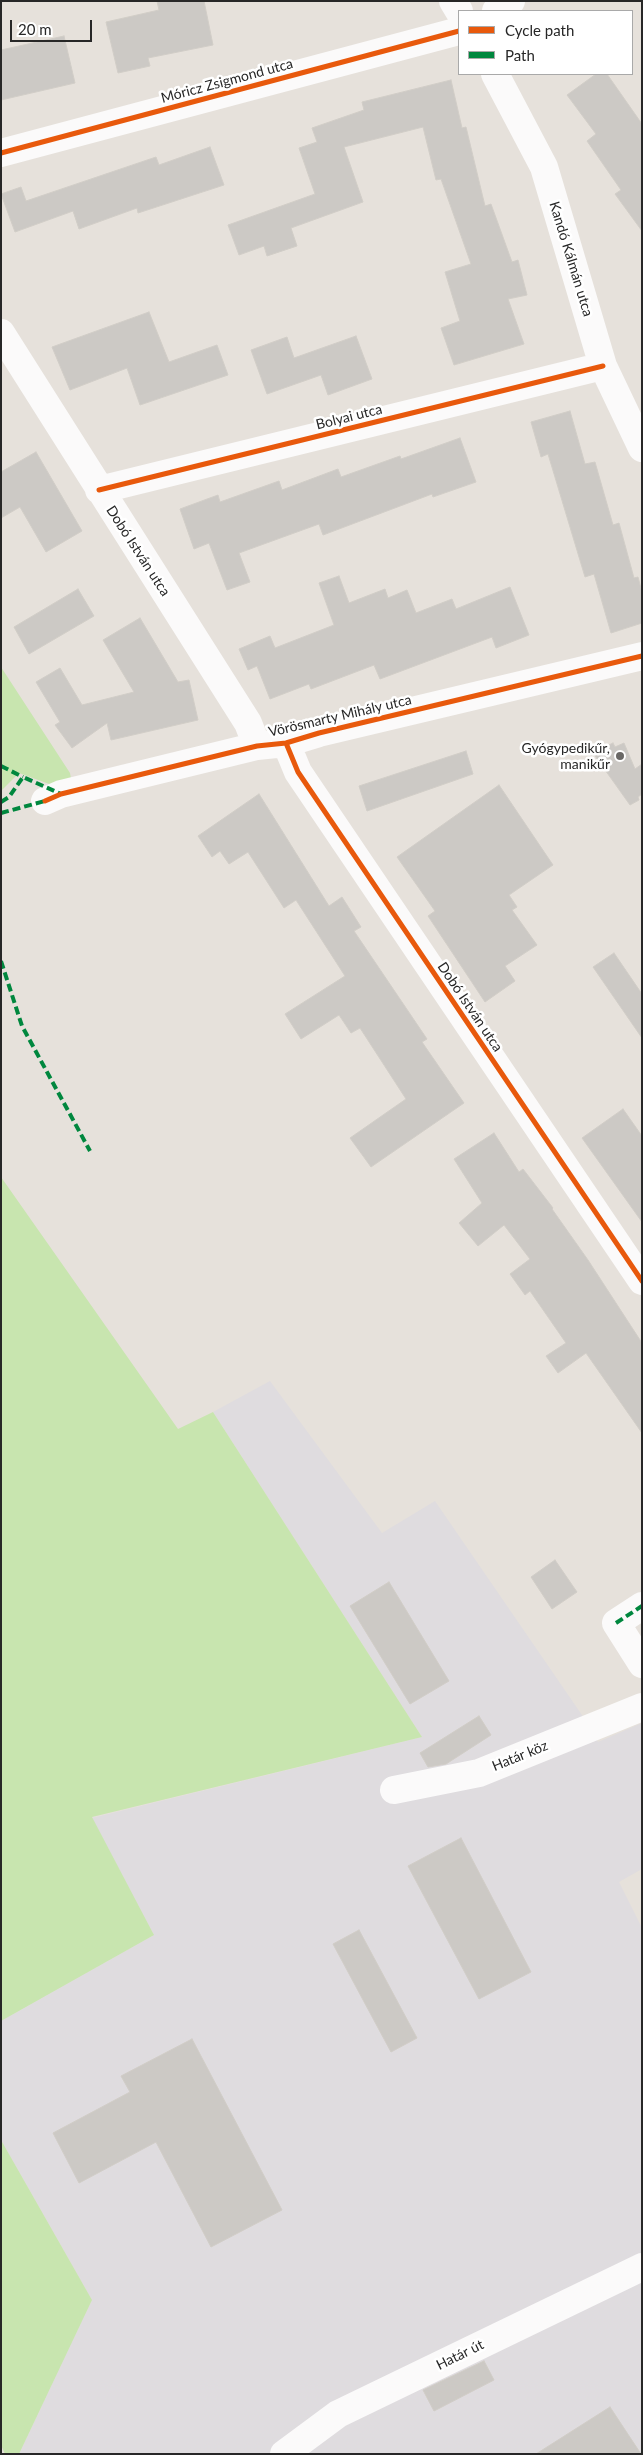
<!DOCTYPE html>
<meta charset="utf-8">
<style>
body{margin:0}
#map{position:relative;width:643px;height:2455px;overflow:hidden;background:#e6e1db;font-family:Lato,sans-serif}
canvas{display:block}
.frame{position:absolute;inset:0;border:2px solid #272727;pointer-events:none}
.legend{position:absolute;left:458px;top:10px;width:175px;height:65px;box-sizing:border-box;background:#fff;border:1px solid #a9a9a9;margin:0;padding:6px 9px;list-style:none;font-size:15px;color:#272727}
.legend li{display:flex;align-items:center;gap:10px;height:25px}
.legend b{width:25px;border:1px solid #a9a9a9}
.scale{position:absolute;left:10px;top:20px;width:82px;height:22px;box-sizing:border-box;border:2px solid #272727;border-top:0;padding-left:6px;font-size:15px;line-height:18px;white-space:nowrap;color:#272727;-webkit-text-stroke:4px #fff;paint-order:stroke}
</style>
<div id="map">
<canvas width="643" height="2455"></canvas>
<div class="frame"></div>
<ul class="legend">
<li><b style="height:6px;background:#e8590c"></b>Cycle path</li>
<li><b style="height:6px;background:#00873e"></b>Path</li>
</ul>
<div class="scale">20 m</div>
</div>
<script>
const c = document.querySelector('canvas').getContext('2d');
c.lineJoin = 'round';
function fill(path, color) { c.fillStyle = color; c.fill(path, 'evenodd'); }
const poly = rows => new Path2D(rows.map(r => 'M' + r).join(''));
function stroke(path, color, width, dash) { c.strokeStyle = color; c.lineWidth = width; c.lineCap = dash ? 'butt' : 'round'; c.setLineDash(dash || []); c.stroke(path); }
function write(font, color, halo, rows, align = 'center') {
  c.font = font + ' Lato,sans-serif'; c.lineWidth = 5; c.setLineDash([]); c.textBaseline = 'middle'; c.strokeStyle = halo; c.fillStyle = color; for (const [text, x, y, turn = 0] of rows) {
    c.save(); c.translate(x, y); c.rotate((+turn || 0) * Math.PI / 180); c.textAlign = isNaN(turn) ? turn : align; if (halo) c.strokeText(text, 0, 0); c.fillText(text, 0, 0); c.restore();
  }
}
const industrial = poly([
 [270,1381,382,1533,435,1501,584,1718,598,1742,642,1723,642,1869,619,1882,642,1928,642,2454,19,2454,92,2300,1,2140,1,2021,154,1935,92,1818,422,1737,213,1412]
]);
const green = poly([
 [1,667,70,773,73,789,52,785,19,773,1,791],
 [1,1177,178,1429,213,1412,422,1737,92,1817,154,1935,1,2021],
 [1,2140,92,2300,19,2454,5,2454,1,2445]
]);
const building = poly([
 [157,1,204,1,213,45,148,58,150,66,118,73,106,22,159,10,157,1],
 [64,36,75,83,1,100,1,50,64,36],
 [596,74,607,74,642,124,642,231,615,194,621,190,587,141,596,134,567,95,596,74],
 [451,80,462,128,466,127,485,206,491,204,512,262,518,260,527,295,508,299,524,344,454,365,441,328,460,321,445,272,471,264,441,179,436,180,423,127,344,147,363,202,291,228,297,246,267,256,264,246,239,255,228,225,315,194,299,148,317,142,312,128,364,110,362,102,451,80],
 [210,147,224,185,138,213,137,208,79,229,73,211,15,232,1,194,21,187,26,201,156,157,159,165,210,147],
 [149,312,169,362,217,345,228,375,140,405,127,368,70,390,52,347,149,312],
 [356,336,372,379,328,395,321,375,267,394,251,350,287,337,294,358,356,336],
 [570,411,585,464,595,462,613,525,619,523,634,578,638,577,642,592,642,623,611,633,594,574,585,577,548,454,541,457,531,422,570,411],
 [460,438,476,482,433,497,432,494,323,535,319,524,239,553,250,582,227,590,209,543,194,549,180,509,218,495,220,502,279,481,282,490,338,469,341,477,400,456,401,459,460,438],
 [36,452,82,531,46,552,20,507,1,518,1,472,36,452],
 [339,576,349,603,385,589,388,598,407,590,416,613,452,599,456,609,510,587,529,635,496,648,492,637,380,679,374,665,311,689,309,684,270,699,257,666,248,670,239,649,270,636,275,648,334,625,319,583,339,576],
 [78,589,94,616,29,654,14,627,78,589],
 [140,618,178,682,189,680,198,720,111,740,107,723,72,748,55,725,60,722,36,682,60,668,82,705,134,692,103,640,140,618],
 [613,743,615,747,624,743,635,769,642,764,642,794,638,797,639,800,630,805,593,753,613,743],
 [466,751,473,774,367,811,359,786,466,751],
 [499,785,553,865,509,895,517,907,512,910,537,945,505,966,515,981,485,1002,428,916,435,911,397,857,499,785],
 [259,794,329,906,342,897,361,927,354,931,427,1039,422,1042,464,1103,371,1167,350,1138,406,1099,360,1028,351,1033,339,1015,301,1039,285,1014,345,976,296,900,284,908,248,852,229,864,220,851,212,857,198,836,259,794],
 [614,953,642,994,642,1038,593,967,614,953],
 [623,1109,642,1136,642,1222,582,1138,623,1109],
 [494,1133,519,1172,523,1169,553,1208,552,1209,588,1260,642,1343,642,1433,586,1353,558,1373,546,1356,566,1343,530,1291,525,1295,510,1274,530,1259,504,1225,478,1246,459,1223,482,1203,454,1159,494,1133],
 [555,1560,577,1592,552,1609,531,1577,555,1560],
 [389,1582,449,1681,410,1704,350,1606,389,1582],
 [479,1716,491,1735,446,1764,428,1767,420,1753,479,1716],
 [461,1838,531,1972,479,1999,408,1866,461,1838],
 [359,1930,417,2038,391,2052,333,1944,359,1930],
 [192,2039,282,2210,211,2247,156,2142,79,2183,53,2133,130,2092,121,2076,192,2039],
 [484,2361,494,2380,434,2411,423,2390,484,2361],
 [610,2407,641,2454,536,2454,610,2407]
]);
const minor = poly([
 [453,1,459,11],
 [496,11,511,1],
 [495,74,544,167,603,366,642,448],
 [1,153,459,31],
 [1,333,248,723,257,746],
 [99,490,603,366],
 [286,743,298,772,642,1281],
 [45,801,61,794,257,746,286,743,319,733,642,656],
 [642,1606,616,1623,642,1664],
 [394,1790,479,1773,642,1707],
 [284,2454,338,2414,642,2267]
]);
const quiet = poly([
 [1,766,23,777],
 [1,802,9,797,23,777,61,794],
 [1,813,45,801],
 [1,961,22,1026,90,1151],
 [616,1623,642,1606]
]);
const cycleway = poly([
 [1,153,459,31],
 [99,490,603,366],
 [286,743,298,772,642,1281],
 [45,801,61,794,257,746,286,743,319,733,642,656]
]);
const markers = [
 [620,756,5,"#6a6866"]
];
const streetNames = [
 ["Móricz Zsigmond utca",227,81,-15],
 ["Kandó Kálmán utca",571,259,73],
 ["Bolyai utca",349,417,-14],
 ["Dobó István utca",138,551,57],
 ["Vörösmarty Mihály utca",340,716,-13],
 ["Dobó István utca",470,1007,56],
 ["Határ köz",520,1756,-22],
 ["Határ út",460,2355,-26]
];
const poiNames = [
 ["Gyógypedikűr,",610,748],
 ["manikűr",610,764]
];
fill(industrial, '#dfdcdf');
fill(green, '#c8e5af');
fill(building, '#ccc9c5');
stroke(building, '#d1cdc7', 1);
stroke(minor, '#fbfafa', 28);
stroke(quiet, '#00873e', 4, [8, 4]);
stroke(cycleway, '#e8590c', 5);
for (const [x, y, r, color] of markers) { const dot = new Path2D(); dot.arc(x, y, r, 0, 2 * Math.PI); c.fillStyle = color; c.fill(dot); stroke(dot, '#fff', 2); }
write('14px', '#272727', '#fff', streetNames);
write('14px', '#272727', '#fff', poiNames, 'right');
</script>
